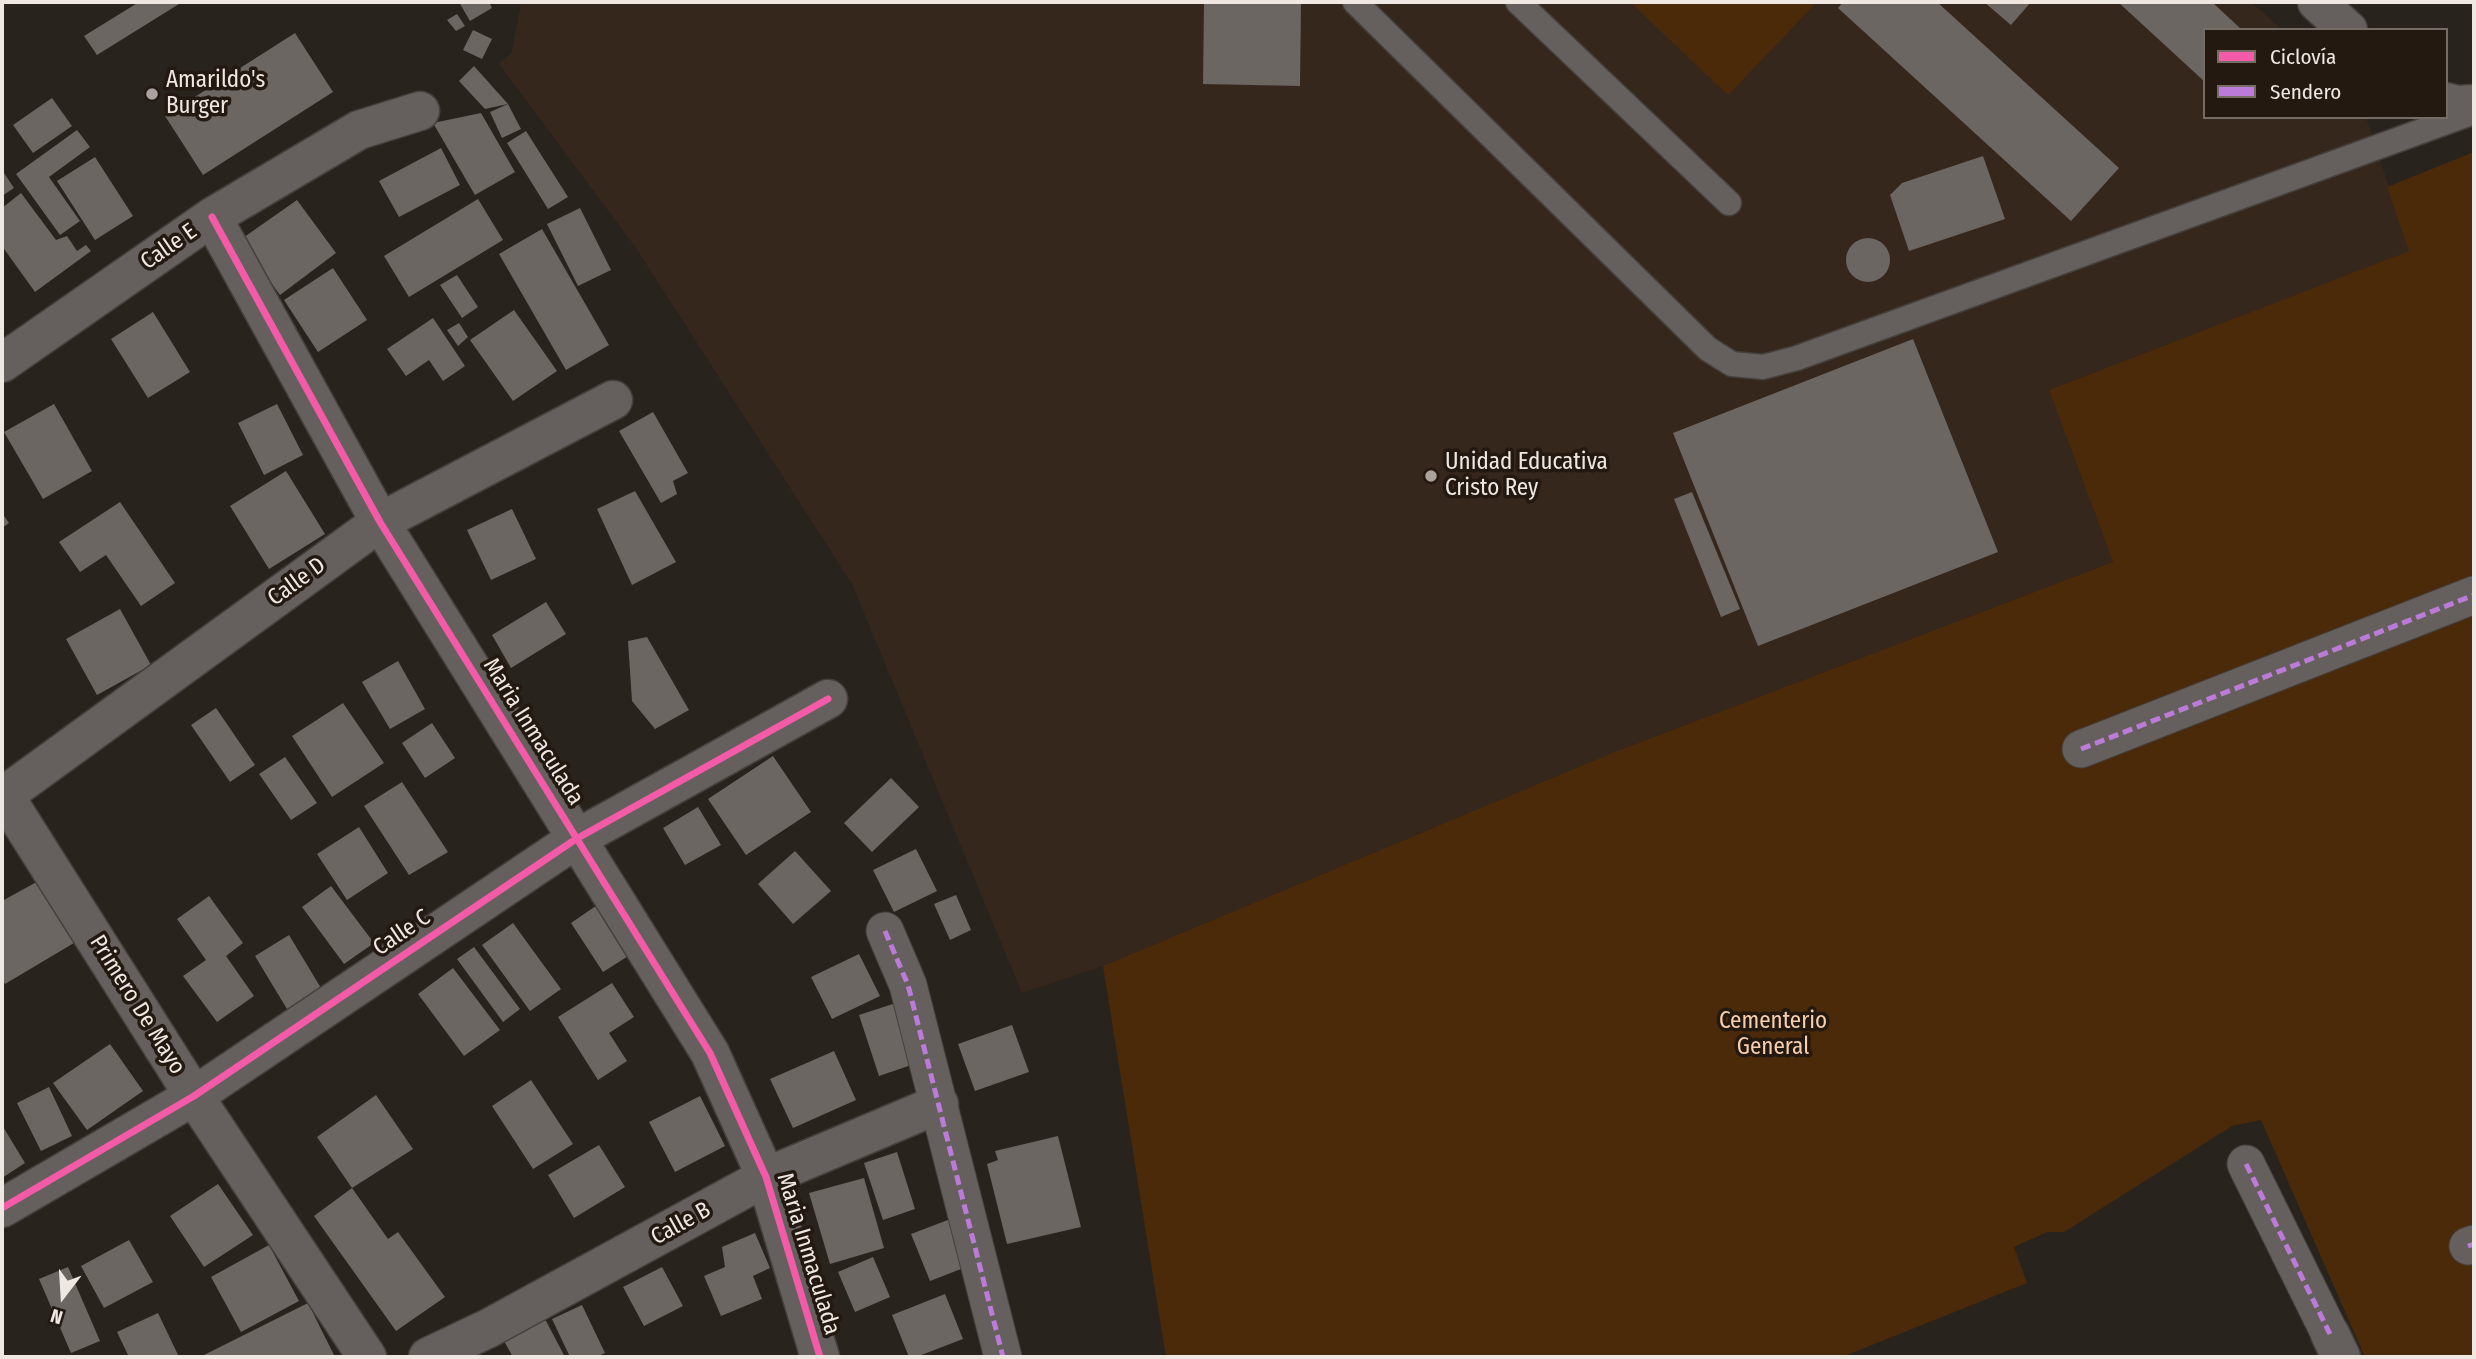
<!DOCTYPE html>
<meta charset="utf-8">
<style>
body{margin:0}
#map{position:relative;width:2476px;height:1359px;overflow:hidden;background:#29231e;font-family:"Fira Sans Condensed",sans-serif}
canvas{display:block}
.frame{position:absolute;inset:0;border:4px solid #efe8e2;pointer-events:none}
.legend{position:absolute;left:2203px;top:28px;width:245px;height:91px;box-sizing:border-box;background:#231911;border:2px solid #756c65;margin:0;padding:9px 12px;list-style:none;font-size:21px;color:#efe8e2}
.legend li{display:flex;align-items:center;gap:14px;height:35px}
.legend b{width:35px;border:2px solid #756c65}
.north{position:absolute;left:28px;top:1261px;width:70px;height:70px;-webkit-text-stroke:5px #231911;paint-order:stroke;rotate:197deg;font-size:19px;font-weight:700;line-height:28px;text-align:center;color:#efe8e2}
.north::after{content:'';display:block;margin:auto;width:24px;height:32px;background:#efe8e2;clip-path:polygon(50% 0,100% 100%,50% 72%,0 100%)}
</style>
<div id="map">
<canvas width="2476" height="1359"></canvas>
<div class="frame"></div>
<ul class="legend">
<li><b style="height:9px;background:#f35aa7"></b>Ciclovía</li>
<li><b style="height:9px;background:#bd7bd9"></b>Sendero</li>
</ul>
<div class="north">N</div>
</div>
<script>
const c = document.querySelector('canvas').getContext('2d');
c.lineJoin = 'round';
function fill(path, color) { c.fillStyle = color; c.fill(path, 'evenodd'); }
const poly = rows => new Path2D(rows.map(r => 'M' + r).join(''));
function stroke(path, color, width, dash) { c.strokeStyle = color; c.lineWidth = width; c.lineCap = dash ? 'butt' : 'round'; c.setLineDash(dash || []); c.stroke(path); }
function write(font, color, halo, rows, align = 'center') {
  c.font = font + ' "Fira Sans Condensed",sans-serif'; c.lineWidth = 7; c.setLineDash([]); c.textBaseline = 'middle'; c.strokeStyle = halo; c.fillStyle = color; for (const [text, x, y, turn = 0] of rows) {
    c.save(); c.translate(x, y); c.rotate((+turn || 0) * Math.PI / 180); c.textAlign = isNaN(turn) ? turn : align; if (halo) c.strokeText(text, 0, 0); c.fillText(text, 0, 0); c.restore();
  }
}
const built = poly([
 [521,2,2251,2,2283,30,2205,30,2205,117,2366,117,2410,251,2049,390,2113,562,1612,753,1103,966,1022,993,852,584,636,248,499,64,512,52]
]);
const green = poly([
 [1630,2,1817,2,1728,95],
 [2474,152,2474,1357,2365,1357,2261,1120,2232,1126,2064,1232,2047,1232,2014,1247,2027,1283,1842,1357,1166,1357,1103,966,1612,753,2113,562,2049,390,2409,251,2387,187]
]);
const building = poly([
 [139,2,178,2,179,4,97,55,84,36],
 [459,2,489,2,492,8,470,21],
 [1204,2,1301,2,1300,86,1203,84],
 [1843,2,1937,2,2119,168,2071,221,1838,8],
 [1984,2,2031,2,2011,25],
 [2118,2,2212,2,2242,30,2205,30,2205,82],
 [457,14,465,26,456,31,447,20],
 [473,30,492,39,482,59,463,50],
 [295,33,333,92,203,175,165,116],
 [474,66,508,104,521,129,502,138,490,112,508,104,485,109,459,81],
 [52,98,72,126,33,153,13,125],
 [481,113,515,172,475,195,433,123],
 [77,130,90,147,49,177,80,221,60,235,16,174],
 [526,131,568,197,548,209,507,143],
 [441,148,460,185,399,217,379,181],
 [1983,156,2005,219,1909,251,1890,195,1902,183],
 [95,157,133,216,95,240,57,181],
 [2,170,14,188,2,196],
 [21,193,56,240,67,236,77,251,86,245,91,251,35,292,2,246,2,208],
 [478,199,503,240,409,297,384,256],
 [297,200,336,253,280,295,240,240],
 [580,208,611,270,578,286,547,224],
 [542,229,609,345,566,370,499,254],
 '1846 260a22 22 0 1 1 44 0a22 22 0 1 1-44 0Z',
 [333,268,367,320,318,352,284,300],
 [457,275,478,307,462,318,440,285],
 [514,310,557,371,513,401,470,340],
 [153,312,190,372,148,398,111,339],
 [433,318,465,366,443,381,429,360,406,376,387,349],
 [459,323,468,337,458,346,447,330],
 [1913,339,1998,552,1758,646,1673,433],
 [54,404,92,471,43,499,4,432],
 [277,404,303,455,264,475,238,423],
 [653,412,688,473,673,481,677,494,661,503,619,431],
 [286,471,325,534,269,569,230,506],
 [635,491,676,562,632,585,597,509],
 [1692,492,1740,609,1721,617,1674,499],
 [120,502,175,583,141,606,106,555,80,572,59,542],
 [512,509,536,559,491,580,467,530],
 [2,513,9,523,2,528],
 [546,602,566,634,511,668,492,635],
 [120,609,151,665,97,695,66,639],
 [647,637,689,710,655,729,632,701,628,641],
 [398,661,425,709,390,729,362,682],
 [343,703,384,763,332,797,292,736],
 [216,708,255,765,230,782,191,725],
 [432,723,455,758,425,778,402,743],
 [773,756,811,812,746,855,708,799],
 [285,757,317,803,291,820,259,774],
 [891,778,919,807,872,852,844,823],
 [402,782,448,852,409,875,364,806],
 [698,807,721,845,685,865,663,828],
 [359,827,388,873,347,900,317,854],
 [916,849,937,891,894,912,873,870],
 [795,851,831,891,793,924,758,884],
 [42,879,79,940,5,984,2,979,2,901],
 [331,886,374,943,344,964,302,907],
 [956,895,971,930,950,940,934,904],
 [209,896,243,943,226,956,254,996,217,1022,183,976,206,960,177,919],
 [600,903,633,953,603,972,571,923],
 [513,923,561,989,530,1011,482,945],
 [289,935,327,998,293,1019,255,956],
 [474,947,520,1009,503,1022,457,959],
 [859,954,880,996,832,1019,811,977],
 [453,968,500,1030,464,1056,418,994],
 [612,983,634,1017,609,1033,627,1061,598,1080,558,1017],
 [899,1002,920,1062,879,1076,859,1015],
 [1012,1025,1029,1072,975,1091,958,1044],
 [110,1044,143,1091,87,1130,53,1083],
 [834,1051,856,1100,793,1128,770,1079],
 [531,1080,573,1144,533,1169,492,1106],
 [49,1087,72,1136,41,1151,17,1103],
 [376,1095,413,1149,352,1188,317,1137],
 [700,1096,725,1146,675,1172,649,1122],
 [2,1125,25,1163,2,1178],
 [1058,1136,1081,1227,1007,1244,987,1164,998,1160,995,1151],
 [599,1145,625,1187,574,1218,548,1175],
 [897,1152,915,1209,883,1220,864,1163],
 [864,1178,884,1248,830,1264,809,1193],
 [218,1184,253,1235,204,1267,170,1216],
 [352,1188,388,1239,398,1232,445,1297,396,1331,314,1216],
 [961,1215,979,1262,930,1281,911,1234],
 [755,1233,770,1268,753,1276,762,1299,721,1316,704,1276,725,1267,722,1247],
 [129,1240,153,1282,104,1308,81,1266],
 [269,1245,299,1301,241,1332,211,1277],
 [873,1257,890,1297,855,1312,838,1272],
 [68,1267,100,1341,71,1353,39,1279],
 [662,1267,683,1306,644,1326,623,1287],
 [945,1294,963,1339,916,1357,909,1357,892,1315],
 [308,1303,335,1357,200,1357],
 [582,1305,605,1353,596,1357,570,1357,552,1319],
 [158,1313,179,1357,129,1357,117,1332],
 [545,1319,565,1357,513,1357,504,1341]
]);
const service = poly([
 [1355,2,1708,349,1732,364,1763,367,1797,358,2474,112],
 [1518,2,1729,203]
]);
const pedestrian = poly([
 [2081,749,2474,595],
 [885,931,908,985,1003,1357],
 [2246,1164,2330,1334],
 [2468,1246,2474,1244]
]);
const minor = poly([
 [2317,2,2348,30],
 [2446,102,2457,105,2474,104],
 [212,217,380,522,710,1053,766,1177,820,1357],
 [2,363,212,217,359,130,420,111],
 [2,792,194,1096,367,1357],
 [2,797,380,522,613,400],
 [2,1208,194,1096,576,839,828,699],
 [2330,1334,2341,1357],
 [428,1357,489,1328,766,1177,939,1104]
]);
const quiet = poly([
 [2081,749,2474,595],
 [885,931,908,985,1003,1357],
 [2246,1164,2330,1334],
 [2468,1246,2474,1244]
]);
const cycleway = poly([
 [212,217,380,522,710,1053,766,1177,820,1357],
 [2,1208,194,1096,576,839,828,699]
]);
const markers = [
 [152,94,7,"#aaa39d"],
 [1431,476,7,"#aaa39d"]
];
const poiNames = [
 ["Amarildo's",166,81],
 ["Burger",166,107],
 ["Unidad Educativa",1445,463],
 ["Cristo Rey",1445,489]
];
const streetNames = [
 ["Calle E",169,247,-35],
 ["Calle D",297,582,-36],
 ["Maria Inmaculada",533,732,58],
 ["Calle C",402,933,-34],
 ["Primero De Mayo",137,1005,58],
 ["Calle B",681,1224,-29],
 ["Maria Inmaculada",808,1254,73]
];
const parkNames = [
 ["Cementerio",1773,1022],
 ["General",1773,1048]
];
fill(built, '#36271c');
fill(green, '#4b2a0a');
fill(building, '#6c6662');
stroke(service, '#45403c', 27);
stroke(pedestrian, '#45403c', 39);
stroke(minor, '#45403c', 41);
stroke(service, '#65605d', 24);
stroke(pedestrian, '#65605d', 37);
stroke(minor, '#65605d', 38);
stroke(quiet, '#bd7bd9', 5, [10, 5]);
stroke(cycleway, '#f35aa7', 7);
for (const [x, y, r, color] of markers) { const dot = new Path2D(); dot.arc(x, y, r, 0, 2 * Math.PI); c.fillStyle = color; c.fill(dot); stroke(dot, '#231911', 2.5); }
write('23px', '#efe8e2', '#231911', poiNames, 'left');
write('23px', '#efe8e2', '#231911', streetNames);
write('23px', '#f8ceae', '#231911', parkNames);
</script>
